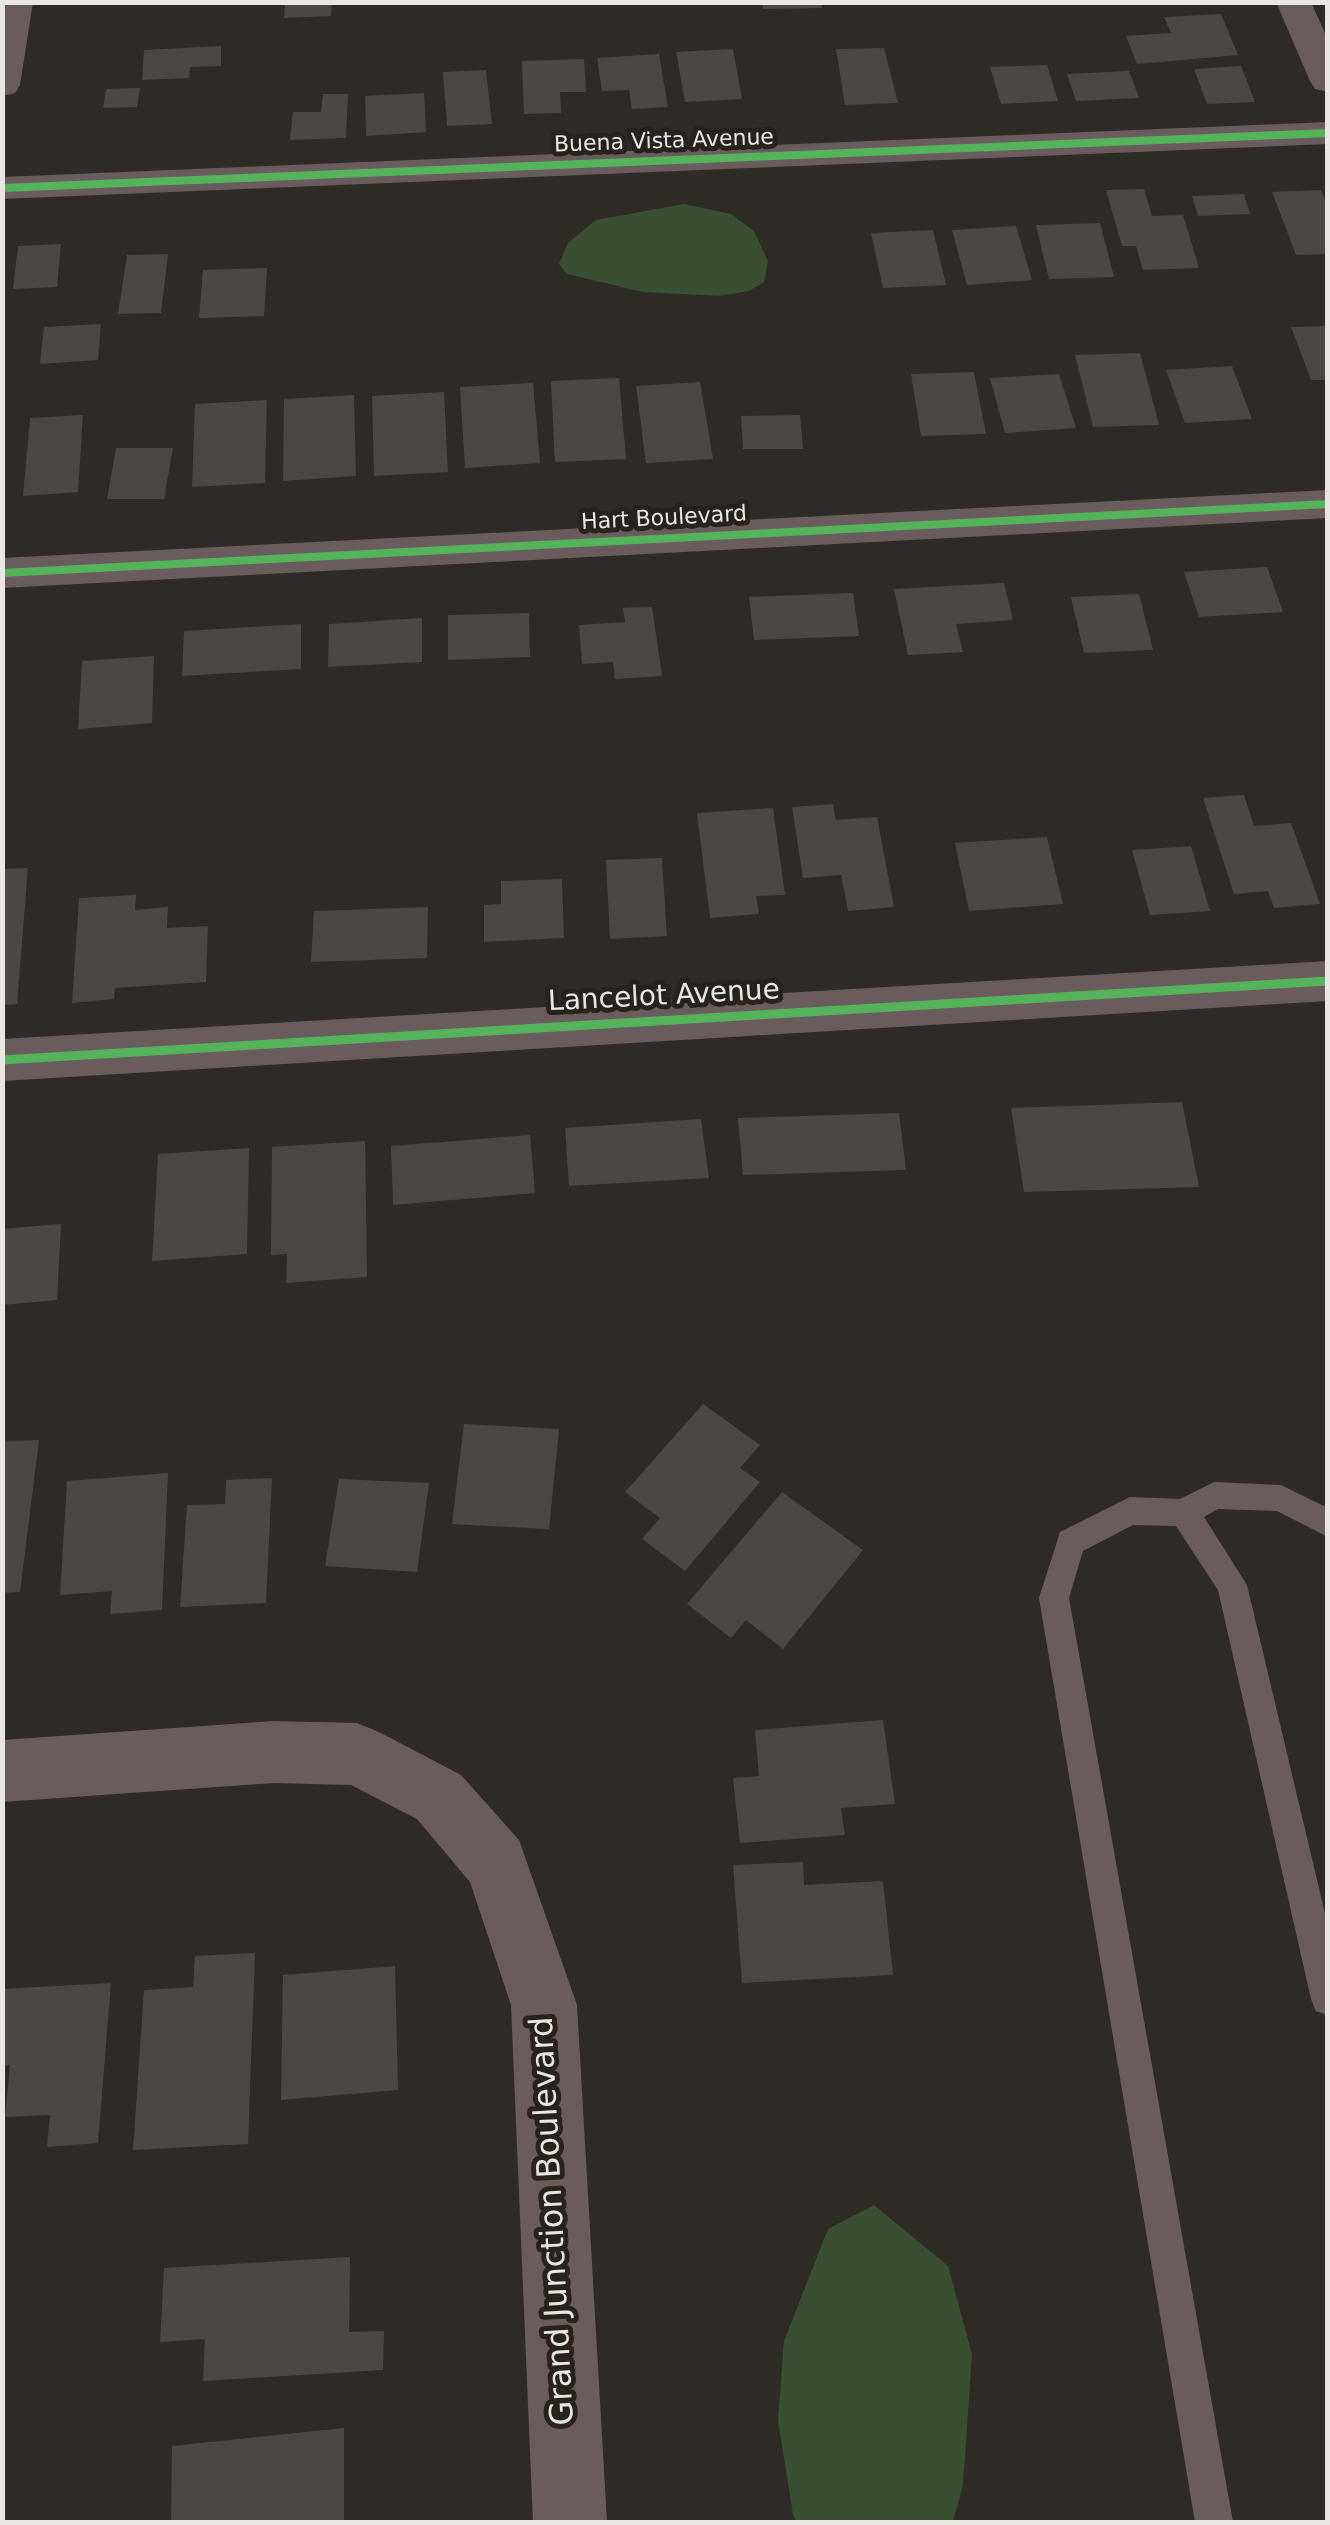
<!DOCTYPE html>
<style>
body{margin:0}
#map{position:relative;width:1330px;height:2525px;overflow:hidden;background:#2e2b27;font-family:"DejaVu Sans",sans-serif}
canvas{display:block}
.frame{position:absolute;inset:0;border:5px solid #eae7e2;pointer-events:none}
</style>
<div id="map">
<canvas width="1330" height="2525"></canvas>
<div class="frame"></div>
</div>
<script>
const c = document.querySelector('canvas').getContext('2d');
c.lineJoin = 'round';
function fill(path, color) { c.fillStyle = color; c.fill(path, 'evenodd'); }
const poly = rows => new Path2D(rows.map(r => 'M' + r).join(''));
function stroke(path, color, width, dash) { c.strokeStyle = color; c.lineWidth = width; c.lineCap = dash ? 'butt' : 'round'; c.setLineDash(dash || []); c.stroke(path); }
function write(font, color, halo, rows, align = 'center') {
  c.font = font + ' "DejaVu Sans",sans-serif'; c.lineWidth = 10; c.setLineDash([]); c.textBaseline = 'middle'; c.strokeStyle = halo; c.fillStyle = color; for (const [text, x, y, turn = 0] of rows) {
    c.save(); c.translate(x, y); c.rotate((+turn || 0) * Math.PI / 180); c.textAlign = isNaN(turn) ? turn : align; if (halo) c.strokeText(text, 0, 0); c.fillText(text, 0, 0); c.restore();
  }
}
const green = poly([
 [684,204,731,214,754,231,768,261,764,282,749,291,719,296,643,292,567,274,559,264,568,243,596,220],
 [874,2205,948,2266,972,2354,963,2485,953,2522,797,2522,793,2515,778,2420,784,2341,828,2229]
]);
const building = poly([
 [285,2,332,2,331,16,284,18],
 [762,2,821,2,822,8,763,9],
 [1221,14,1238,55,1137,64,1126,36,1171,33,1164,17],
 [221,46,221,66,190,67,189,78,142,80,144,50],
 [884,48,898,103,845,105,836,49],
 [733,49,742,99,685,102,676,52],
 [659,54,668,107,632,109,629,90,602,91,597,58],
 [584,59,586,92,560,92,561,113,524,114,522,61],
 [1047,65,1058,101,1001,104,990,67],
 [1241,66,1255,102,1207,104,1194,69],
 [486,70,492,124,447,126,443,72],
 [1129,71,1139,98,1076,101,1067,74],
 [140,88,137,107,103,108,106,89],
 [424,93,426,132,366,136,365,96],
 [323,94,348,94,346,138,290,140,293,112,321,112],
 [1144,189,1152,216,1183,215,1199,268,1143,270,1136,246,1122,246,1106,190],
 [1321,190,1328,206,1328,254,1296,255,1272,192],
 [1244,194,1250,214,1198,216,1192,196],
 [1100,223,1114,277,1049,279,1036,225],
 [1016,226,1032,280,967,285,952,230],
 [933,230,946,285,883,288,871,233],
 [61,244,57,287,13,289,18,246],
 [168,254,161,313,118,314,127,255],
 [267,268,264,316,199,318,203,270],
 [101,324,98,360,40,364,44,327],
 [1328,326,1328,380,1311,380,1291,327],
 [1140,353,1159,425,1093,427,1075,355],
 [1232,366,1252,419,1185,423,1166,370],
 [974,372,986,434,921,436,911,374],
 [1059,374,1076,428,1005,433,990,378],
 [619,378,626,459,555,462,551,381],
 [700,382,713,459,646,463,636,386],
 [533,383,540,463,465,468,460,387],
 [444,392,448,472,374,476,372,396],
 [354,395,356,476,283,481,284,399],
 [267,400,265,483,192,487,195,404],
 [83,415,78,492,23,496,30,418],
 [800,415,803,449,743,449,741,416],
 [116,448,173,448,164,499,107,499],
 [1267,567,1283,612,1199,617,1184,572],
 [1004,583,1013,620,956,624,963,652,908,655,894,589],
 [853,593,859,636,754,640,749,597],
 [1139,594,1153,650,1084,653,1071,597],
 [652,607,662,676,615,679,613,662,582,664,579,625,625,622,623,608],
 [529,613,530,657,448,660,448,615],
 [422,618,422,662,328,667,329,624],
 [301,624,301,669,182,676,184,631],
 [154,656,152,723,78,729,82,661],
 [1244,795,1254,826,1291,823,1320,904,1274,908,1268,891,1234,894,1203,798],
 [833,804,836,820,877,817,894,907,848,911,841,875,803,878,792,807],
 [773,808,785,895,756,896,759,914,710,918,697,813],
 [1047,837,1063,904,969,911,955,843],
 [1191,846,1210,911,1150,915,1132,850],
 [662,858,667,936,610,939,606,860],
 [28,868,17,1004,2,1005,2,869],
 [562,879,564,938,484,942,484,905,501,904,501,881],
 [136,895,135,910,168,907,167,928,208,926,206,982,115,988,114,999,72,1003,79,898],
 [428,907,427,958,311,962,314,911],
 [1182,1102,1199,1187,1024,1192,1011,1108],
 [899,1113,906,1170,743,1175,738,1118],
 [701,1119,709,1178,569,1186,565,1128],
 [530,1135,535,1193,393,1205,391,1146],
 [365,1141,367,1277,286,1283,287,1254,271,1255,272,1147],
 [249,1148,247,1254,152,1261,158,1154],
 [61,1224,57,1300,2,1305,2,1229],
 [703,1404,760,1445,740,1468,760,1482,685,1571,642,1539,660,1518,625,1492],
 [464,1424,559,1429,549,1529,452,1524],
 [39,1440,20,1592,2,1593,2,1441],
 [168,1473,162,1610,110,1614,112,1591,60,1595,67,1481],
 [272,1478,266,1603,180,1607,187,1505,225,1504,226,1480],
 [339,1479,429,1483,417,1572,325,1566],
 [782,1492,863,1550,783,1649,746,1620,731,1638,687,1604],
 [883,1720,895,1804,841,1808,845,1835,740,1843,733,1778,759,1776,755,1730],
 [803,1862,804,1885,883,1881,893,1975,742,1983,733,1865],
 [255,1953,248,2144,133,2150,144,1990,193,1987,195,1956],
 [395,1966,398,2090,281,2100,283,1975],
 [111,1983,98,2143,47,2147,50,2115,5,2117,10,2065,2,2066,2,1989],
 [350,2257,349,2332,384,2331,383,2370,203,2381,205,2339,160,2342,164,2268],
 [344,2428,344,2522,171,2522,172,2446]
]);
const service = poly([
 [1214,1482,1281,1485,1328,1508,1328,1537,1277,1511,1218,1509,1204,1517,1247,1585,1328,1926,1328,2015,1316,2011,1311,1999,1218,1590,1176,1526,1133,1525,1083,1551,1069,1598,1233,2522,1195,2522,1039,1598,1060,1532,1130,1497,1180,1499,1214,1482]
]);
const minor = poly([
 [2,2,33,2,20,85,15,93,2,96,2,2],
 [1276,2,1311,2,1328,40,1328,92,1315,89,1310,81,1276,2],
 [1328,122,1328,144,2,199,2,177,1328,122],
 [1328,490,1328,518,2,588,2,558,1328,490],
 [1328,961,1328,1001,2,1081,2,1039,1328,961],
 [274,1721,357,1723,379,1732,461,1775,519,1840,577,2005,607,2522,533,2522,511,2005,470,1882,417,1819,351,1785,274,1783,2,1802,2,1740,274,1721]
]);
const cyclewayFar1 = poly([
 [2,188,1328,133],
 [2,573,1328,504]
]);
const cycleway = poly([
 [2,1060,1328,981]
]);
const farStreetnames = [
 ["Buena Vista Avenue",664,142,-2],
 ["Hart Boulevard",664,519,-3]
];
const streetNames = [
 ["Lancelot Avenue",664,997,-3]
];
const nearStreetnames = [
 ["Grand Junction Boulevard",554,2221,-93]
];
fill(green, '#3a4f31');
fill(building, '#4a4744');
fill(service, '#6a5c5d');
fill(minor, '#6a5c5d');
stroke(cyclewayFar1, '#56b35d', 8);
stroke(cycleway, '#56b35d', 9);
write('22px', '#eae7e2', '#27221b', farStreetnames);
write('28px', '#eae7e2', '#27221b', streetNames);
write('32px', '#eae7e2', '#27221b', nearStreetnames);
</script>
